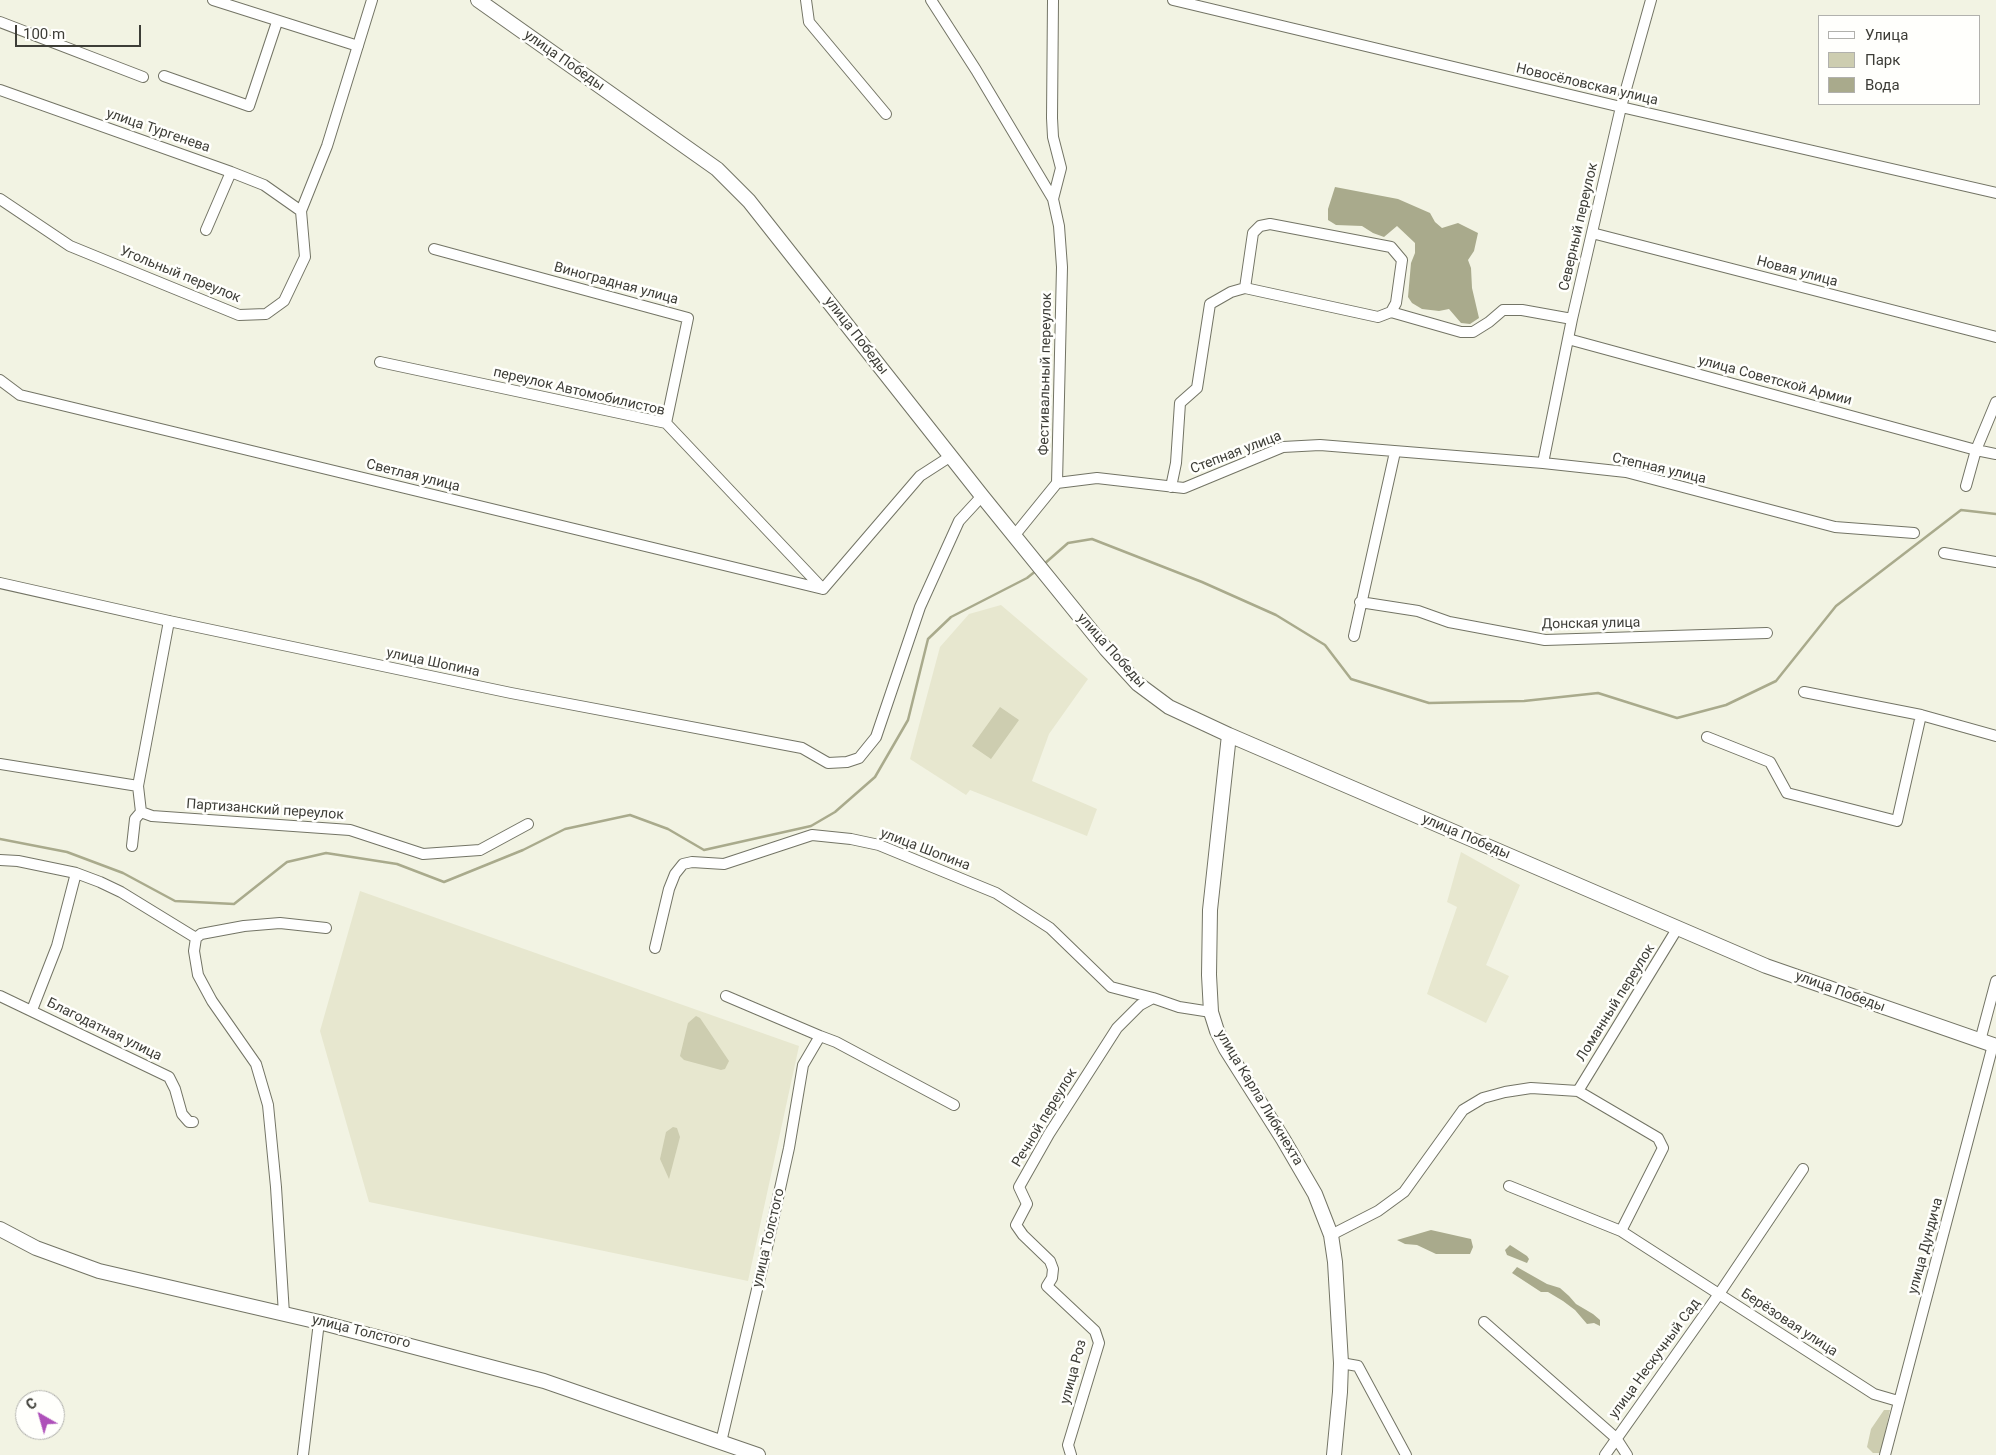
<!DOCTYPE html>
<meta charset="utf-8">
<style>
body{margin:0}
#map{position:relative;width:1996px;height:1455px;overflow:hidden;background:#f2f3e3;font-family:Roboto,sans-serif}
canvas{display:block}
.legend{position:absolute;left:1818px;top:15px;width:162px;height:90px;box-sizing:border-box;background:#fffffc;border:1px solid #b1b1ad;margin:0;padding:6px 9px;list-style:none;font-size:15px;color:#3d3d37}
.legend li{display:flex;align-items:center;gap:10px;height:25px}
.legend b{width:25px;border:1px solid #b1b1ad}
.north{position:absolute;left:15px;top:1390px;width:50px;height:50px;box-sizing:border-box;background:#fffffc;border:1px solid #b1b1ad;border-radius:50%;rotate:322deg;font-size:14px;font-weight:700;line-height:20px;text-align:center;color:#3d3d37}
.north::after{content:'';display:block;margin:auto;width:18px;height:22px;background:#ae50b9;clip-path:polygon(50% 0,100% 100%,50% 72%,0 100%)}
.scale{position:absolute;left:15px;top:25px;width:126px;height:22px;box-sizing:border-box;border:2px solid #3d3d37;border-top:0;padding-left:6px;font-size:15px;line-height:18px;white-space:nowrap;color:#3d3d37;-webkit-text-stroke:4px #fffffc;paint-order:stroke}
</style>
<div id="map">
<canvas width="1996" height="1455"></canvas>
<ul class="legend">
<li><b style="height:6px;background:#fff"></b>Улица</li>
<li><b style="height:14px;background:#cdcdb0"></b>Парк</li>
<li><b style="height:14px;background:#a9aa8c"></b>Вода</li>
</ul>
<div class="north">С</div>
<div class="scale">100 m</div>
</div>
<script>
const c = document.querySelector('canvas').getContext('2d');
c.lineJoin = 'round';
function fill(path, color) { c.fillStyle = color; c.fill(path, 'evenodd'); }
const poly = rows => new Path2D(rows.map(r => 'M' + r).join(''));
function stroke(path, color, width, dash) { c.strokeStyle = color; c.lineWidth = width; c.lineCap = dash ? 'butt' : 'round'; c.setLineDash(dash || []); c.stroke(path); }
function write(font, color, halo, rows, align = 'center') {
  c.font = font + ' Roboto,sans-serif'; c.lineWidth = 5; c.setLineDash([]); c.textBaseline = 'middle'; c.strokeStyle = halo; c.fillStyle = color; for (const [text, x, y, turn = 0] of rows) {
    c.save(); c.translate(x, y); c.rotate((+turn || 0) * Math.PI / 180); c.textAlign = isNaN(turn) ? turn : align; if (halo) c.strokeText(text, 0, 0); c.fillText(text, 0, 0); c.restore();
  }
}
const built = poly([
 [1001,605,1088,679,1049,734,1032,781,1097,809,1087,836,970,790,966,795,910,759,940,647,969,614],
 [1461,852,1520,885,1486,965,1509,976,1486,1023,1427,994,1457,907,1447,902],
 [360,891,799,1046,748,1281,369,1202,320,1031]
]);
const green = poly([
 [1000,707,1019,720,991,759,972,746],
 [696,1016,700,1018,729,1061,725,1069,721,1070,684,1060,680,1056,688,1023],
 [673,1127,677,1128,680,1137,669,1179,660,1159,666,1132],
 [1884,1410,1890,1410,1881,1453,1873,1453,1867,1447,1871,1429]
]);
const water = poly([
 [1335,187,1398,199,1430,213,1435,222,1442,228,1458,223,1478,233,1474,251,1468,260,1471,268,1472,288,1479,318,1470,324,1461,323,1449,309,1439,311,1422,309,1412,303,1408,297,1411,263,1415,253,1415,243,1397,226,1384,237,1373,233,1362,226,1336,225,1328,220,1328,209],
 [1431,1230,1471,1239,1473,1247,1470,1254,1436,1254,1417,1245,1405,1244,1397,1240],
 [1510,1245,1527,1256,1529,1259,1527,1263,1507,1255,1505,1250],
 [1517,1267,1547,1284,1560,1288,1569,1296,1576,1304,1593,1314,1600,1320,1600,1326,1594,1323,1587,1324,1575,1310,1563,1301,1548,1292,1541,1292,1512,1273]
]);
const stream = poly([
 [1043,565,1068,543,1092,539,1202,582,1276,615,1325,645,1351,679,1429,703,1524,701,1598,693,1677,718,1726,705,1776,681,1836,606,1961,510,1996,514],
 [0,839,67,852,123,873,175,901,234,904,287,862,326,853,397,864,444,882,523,850,565,829,630,815,668,829,704,850,811,826,835,812,875,777,908,720,928,639,951,617,1027,578,1037,570]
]);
const street = poly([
 [213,0,358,46],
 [806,0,809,22,886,114],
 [931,0,976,70,1053,199,1059,226,1062,267,1057,483,1014,536],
 [1173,0,1621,107,1996,193],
 [0,22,143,77],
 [164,76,249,106,277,22],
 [0,90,231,172,264,185,301,211],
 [0,199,70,246,239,315,266,314,284,301,305,257,301,211,327,146,372,0],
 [1053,199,1061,168,1053,137,1052,118,1053,0],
 [206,230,231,172],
 [1592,233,1996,337],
 [434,249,688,318,666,423],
 [1391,312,1396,303,1402,260,1391,247,1270,224,1260,226,1253,233,1245,288,1378,317,1391,312,1461,332,1473,332,1489,322,1503,310,1522,310,1572,319],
 [1568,339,1976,450,1996,454],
 [380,362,666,423,823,589],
 [0,380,20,395,823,589],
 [1543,463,1572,319,1621,107,1651,0],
 [1057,483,1097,478,1184,488,1283,447,1320,445,1543,463,1626,472,1835,527,1914,533],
 [1966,486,1976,450,1996,402],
 [1171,487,1176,463,1180,403,1197,388,1210,304,1231,292,1245,288],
 [1944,553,1996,562],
 [0,583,169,621,511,693,802,748,828,763,847,762,859,758,876,737,920,607,959,521,982,496],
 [823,589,920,476,951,456],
 [1360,602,1418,611,1449,622,1545,640,1767,633],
 [1354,636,1395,452],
 [1804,692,1921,715,1996,736],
 [1707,737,1770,762,1787,793,1897,821,1921,715],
 [0,764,138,786],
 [141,812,152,816,350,830,423,854,480,850,528,824],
 [132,846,135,819,141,812,138,786,169,621],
 [0,860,18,861,76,873,100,882,121,892,196,938],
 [655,948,669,889,675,874,683,864,692,862,724,864,812,835,851,839,879,845,996,893,1050,928,1111,987,1153,998,1179,1007,1211,1012],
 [0,996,169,1077,175,1089,182,1114,189,1122,193,1122],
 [726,996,820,1036,836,1042,954,1105],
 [32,1010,57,946,76,873],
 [1980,1041,1996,981],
 [1578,1091,1677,929],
 [1509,1186,1621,1231,1874,1394,1898,1401],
 [1331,1235,1378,1211,1404,1192,1463,1110,1483,1098,1505,1092,1531,1088,1578,1091,1658,1138,1663,1148,1621,1231],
 [284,1314,276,1187,268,1105,256,1064,212,1001,198,975,194,951,196,938,201,934,244,926,280,923,326,928],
 [1484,1322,1616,1438,1627,1455],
 [1341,1363,1358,1366,1406,1455],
 [721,1442,768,1243,789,1148,803,1065,820,1036],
 [303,1455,319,1322],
 [1071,1455,1068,1445,1099,1343,1095,1331,1047,1286,1052,1278,1053,1269,1050,1261,1023,1235,1016,1225,1027,1204,1019,1187,1049,1134,1117,1028,1140,1005,1153,998],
 [1605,1455,1719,1294,1803,1169],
 [1885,1455,1993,1045]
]);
const secondary = poly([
 [478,0,717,169,749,201,982,496,1106,649,1138,684,1169,707,1229,735,1766,966,1996,1046],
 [1229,735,1210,910,1209,975,1211,1012,1217,1031,1226,1049,1283,1139,1315,1194,1331,1235,1335,1262,1341,1363,1340,1392,1334,1455],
 [0,1229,36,1248,99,1271,319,1322,544,1381,758,1455]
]);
const streetNames = [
 ["улица Победы",564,61,35],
 ["Новосёловская улица",1587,85,13],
 ["улица Тургенева",158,131,19],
 ["Северный переулок",1579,227,-77],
 ["Новая улица",1797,272,15],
 ["Угольный переулок",180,275,22],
 ["Виноградная улица",616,284,15],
 ["улица Победы",856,336,52],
 ["Фестивальный переулок",1046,374,-89],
 ["улица Советской Армии",1775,381,15],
 ["переулок Автомобилистов",579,392,13],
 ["Степная улица",1236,453,-21],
 ["Степная улица",1659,469,13],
 ["Светлая улица",413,476,14],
 ["Донская улица",1591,624,-1],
 ["улица Победы",1111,651,48],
 ["улица Шопина",433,663,12],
 ["Партизанский переулок",265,810,4],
 ["улица Победы",1466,837,23],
 ["улица Шопина",925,850,21],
 ["улица Победы",1840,992,20],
 ["Ломанный переулок",1616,1003,-58],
 ["Благодатная улица",104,1030,26],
 ["улица Карла Либкнехта",1259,1098,59],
 ["Речной переулок",1045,1118,-59],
 ["улица Толстого",769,1238,-77],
 ["улица Дундича",1926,1246,-75],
 ["Берёзовая улица",1789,1323,33],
 ["улица Толстого",361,1332,14],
 ["улица Нескучный Сад",1655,1359,-54],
 ["улица Роз",1074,1372,-75]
];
fill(built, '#e7e7cf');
fill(green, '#cdcdb0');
fill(water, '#a9aa8c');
stroke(stream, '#a9aa8c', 2.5);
stroke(street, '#737465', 12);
stroke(secondary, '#737465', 16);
stroke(street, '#fff', 10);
stroke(secondary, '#fff', 14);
write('14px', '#3d3d37', '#fffffc', streetNames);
</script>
